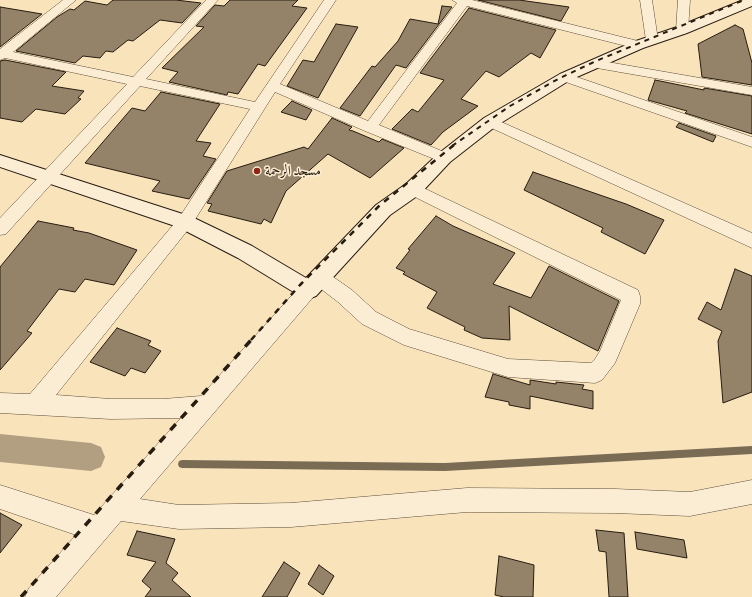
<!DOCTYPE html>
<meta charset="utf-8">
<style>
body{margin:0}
canvas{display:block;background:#f9e3bb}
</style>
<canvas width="752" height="597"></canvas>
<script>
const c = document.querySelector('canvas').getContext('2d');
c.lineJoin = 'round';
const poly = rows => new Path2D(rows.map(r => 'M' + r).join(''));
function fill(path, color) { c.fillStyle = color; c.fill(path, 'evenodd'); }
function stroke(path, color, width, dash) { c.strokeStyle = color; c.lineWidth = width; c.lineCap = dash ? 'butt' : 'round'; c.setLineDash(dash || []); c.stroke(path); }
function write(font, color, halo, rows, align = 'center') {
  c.font = font + ' "EB Garamond",Amiri,serif'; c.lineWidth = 3; c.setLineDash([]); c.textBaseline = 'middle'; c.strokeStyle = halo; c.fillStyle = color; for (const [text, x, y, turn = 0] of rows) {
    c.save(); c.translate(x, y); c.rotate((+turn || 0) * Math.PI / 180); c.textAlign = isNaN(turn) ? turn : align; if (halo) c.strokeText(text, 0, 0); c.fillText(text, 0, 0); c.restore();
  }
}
const stream = poly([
 [752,446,752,454,445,471,182,468,179,467,178,464,179,461,182,460,445,463,752,446]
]);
const canal = poly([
 [0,434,91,443,101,447,105,457,101,467,91,471,0,462,0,434]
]);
const building = poly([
 [113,0,176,0,201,3,182,23,160,20,133,41,128,40,113,52,106,51,100,58,83,56,75,63,16,51,57,17,70,9,74,10,85,1,107,5,113,0],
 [230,0,298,0,292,6,307,8,265,66,258,64,238,94,228,92,227,95,169,82,178,72,162,68,204,27,196,26,215,5,224,6,230,0],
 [478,0,519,0,569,7,561,21,478,0],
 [442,6,452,7,406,68,396,65,360,116,340,108,372,66,375,67,398,41,410,19,438,24,442,6],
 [0,7,42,14,0,47,0,7],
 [469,8,556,30,540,58,531,53,499,77,486,71,461,99,478,106,443,132,431,145,392,129,412,109,418,112,444,80,420,73,469,8],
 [336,24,358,27,318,98,287,86,303,60,314,62,336,24],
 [735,25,743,29,752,63,752,85,702,77,698,44,735,25],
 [5,60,66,72,52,86,84,91,78,98,81,99,65,114,36,109,22,122,0,118,0,61,5,60],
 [655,80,704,90,704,88,752,96,752,134,685,113,687,111,648,100,655,80],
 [161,92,220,104,196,141,211,143,203,156,216,159,189,199,152,191,160,181,85,163,132,108,145,111,161,92],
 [292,101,312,110,306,120,281,112,292,101],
 [332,118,352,127,349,130,353,131,379,142,382,139,404,148,370,178,328,154,286,191,271,223,264,219,261,224,208,211,212,204,207,203,227,171,304,147,308,149,332,118],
 [679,123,716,136,713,142,676,127,679,123],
 [533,172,626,204,664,220,645,254,601,232,603,228,524,190,533,172],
 [436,216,453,226,515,253,493,284,531,298,549,266,619,301,598,351,509,306,510,340,482,338,464,330,465,327,427,308,437,292,403,274,405,272,396,268,410,250,408,249,436,216],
 [38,221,74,228,73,230,89,233,137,250,114,285,85,279,75,292,59,289,27,331,32,333,0,370,0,267,38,221],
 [735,269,752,276,752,392,723,403,718,341,722,331,698,319,707,302,721,310,735,269],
 [117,328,151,341,148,345,161,351,145,373,131,368,125,376,90,362,117,328],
 [493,374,530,385,530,380,556,384,556,382,584,385,582,389,593,391,593,409,530,396,530,409,509,405,509,402,485,397,493,374],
 [0,513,22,525,0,553,0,513],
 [596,530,624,533,628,597,609,597,606,552,599,551,596,530],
 [137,531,175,539,166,563,178,573,172,580,191,597,145,597,151,589,142,581,156,562,127,555,137,531],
 [635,532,684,540,687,558,637,549,635,532],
 [499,556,534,565,533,597,504,597,495,595,499,556],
 [284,562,300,573,287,597,262,597,284,562],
 [319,565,334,576,323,595,308,584,319,565]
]);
const street = poly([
 [63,0,76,0,13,52,133,77,206,0,218,0,146,79,255,102,324,0,336,0,280,84,368,121,457,3,452,0,472,0,642,42,644,45,642,48,638,49,467,6,379,125,449,154,452,158,449,162,444,163,365,131,275,92,191,226,56,395,111,399,163,399,201,396,301,285,308,282,315,285,317,290,315,295,140,499,179,505,291,503,467,488,615,489,690,492,752,480,752,504,690,516,615,513,467,512,291,527,179,529,121,521,56,597,25,597,29,588,76,535,0,509,0,485,94,515,181,418,111,419,0,413,0,393,30,394,179,218,250,109,140,86,6,234,0,235,0,218,127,84,5,58,0,60,0,49,63,0],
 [640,0,652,0,658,40,656,43,652,44,648,43,646,40,640,0],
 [678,0,690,0,688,30,686,33,682,34,678,33,676,30,678,0],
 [596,60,752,87,752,95,591,67,589,64,591,61,596,60],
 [565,73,752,137,752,147,560,80,558,77,560,74,565,73],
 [490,117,752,233,752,248,485,125,483,122,485,119,490,117],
 [413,183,638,290,640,296,640,304,615,363,602,380,595,383,508,377,404,345,362,324,338,302,312,282,310,277,312,272,319,270,326,272,352,290,376,312,409,329,508,359,591,363,595,359,600,351,621,300,407,193,405,189,407,185,413,183]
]);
const secondary = poly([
 [743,0,752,0,752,6,687,33,643,48,570,80,496,126,450,162,420,194,390,215,316,296,308,299,300,296,238,258,178,227,0,167,0,155,192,217,252,246,306,278,376,205,406,184,438,154,484,118,560,74,633,42,677,27,743,0]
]);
const railFar2 = poly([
 [452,146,510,106,558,79,596,61,744,0]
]);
const railFar1 = poly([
 [251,340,300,285,379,206,454,145]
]);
const rail = poly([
 [21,597,252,339]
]);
const markers = [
 [257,171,4,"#8f2418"]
];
const poiNames = [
 ["مسجد الرحمة",265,171]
];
fill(stream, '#7a6b54');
fill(canal, '#b29f81');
fill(building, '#948369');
stroke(building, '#271c10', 1);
stroke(street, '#5c4e3b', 1);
stroke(secondary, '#271c10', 2);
fill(street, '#fbedd3');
fill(secondary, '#fbedd3');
stroke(railFar2, '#271c10', 2, [5, 5]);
stroke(railFar1, '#271c10', 2.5, [6, 6]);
stroke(rail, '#271c10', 3.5, [8, 8]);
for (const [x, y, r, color] of markers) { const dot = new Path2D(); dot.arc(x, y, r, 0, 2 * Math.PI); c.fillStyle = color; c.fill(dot); stroke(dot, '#fbedd3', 1.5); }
write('14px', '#271c10', '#fbedd3', poiNames, 'left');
</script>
